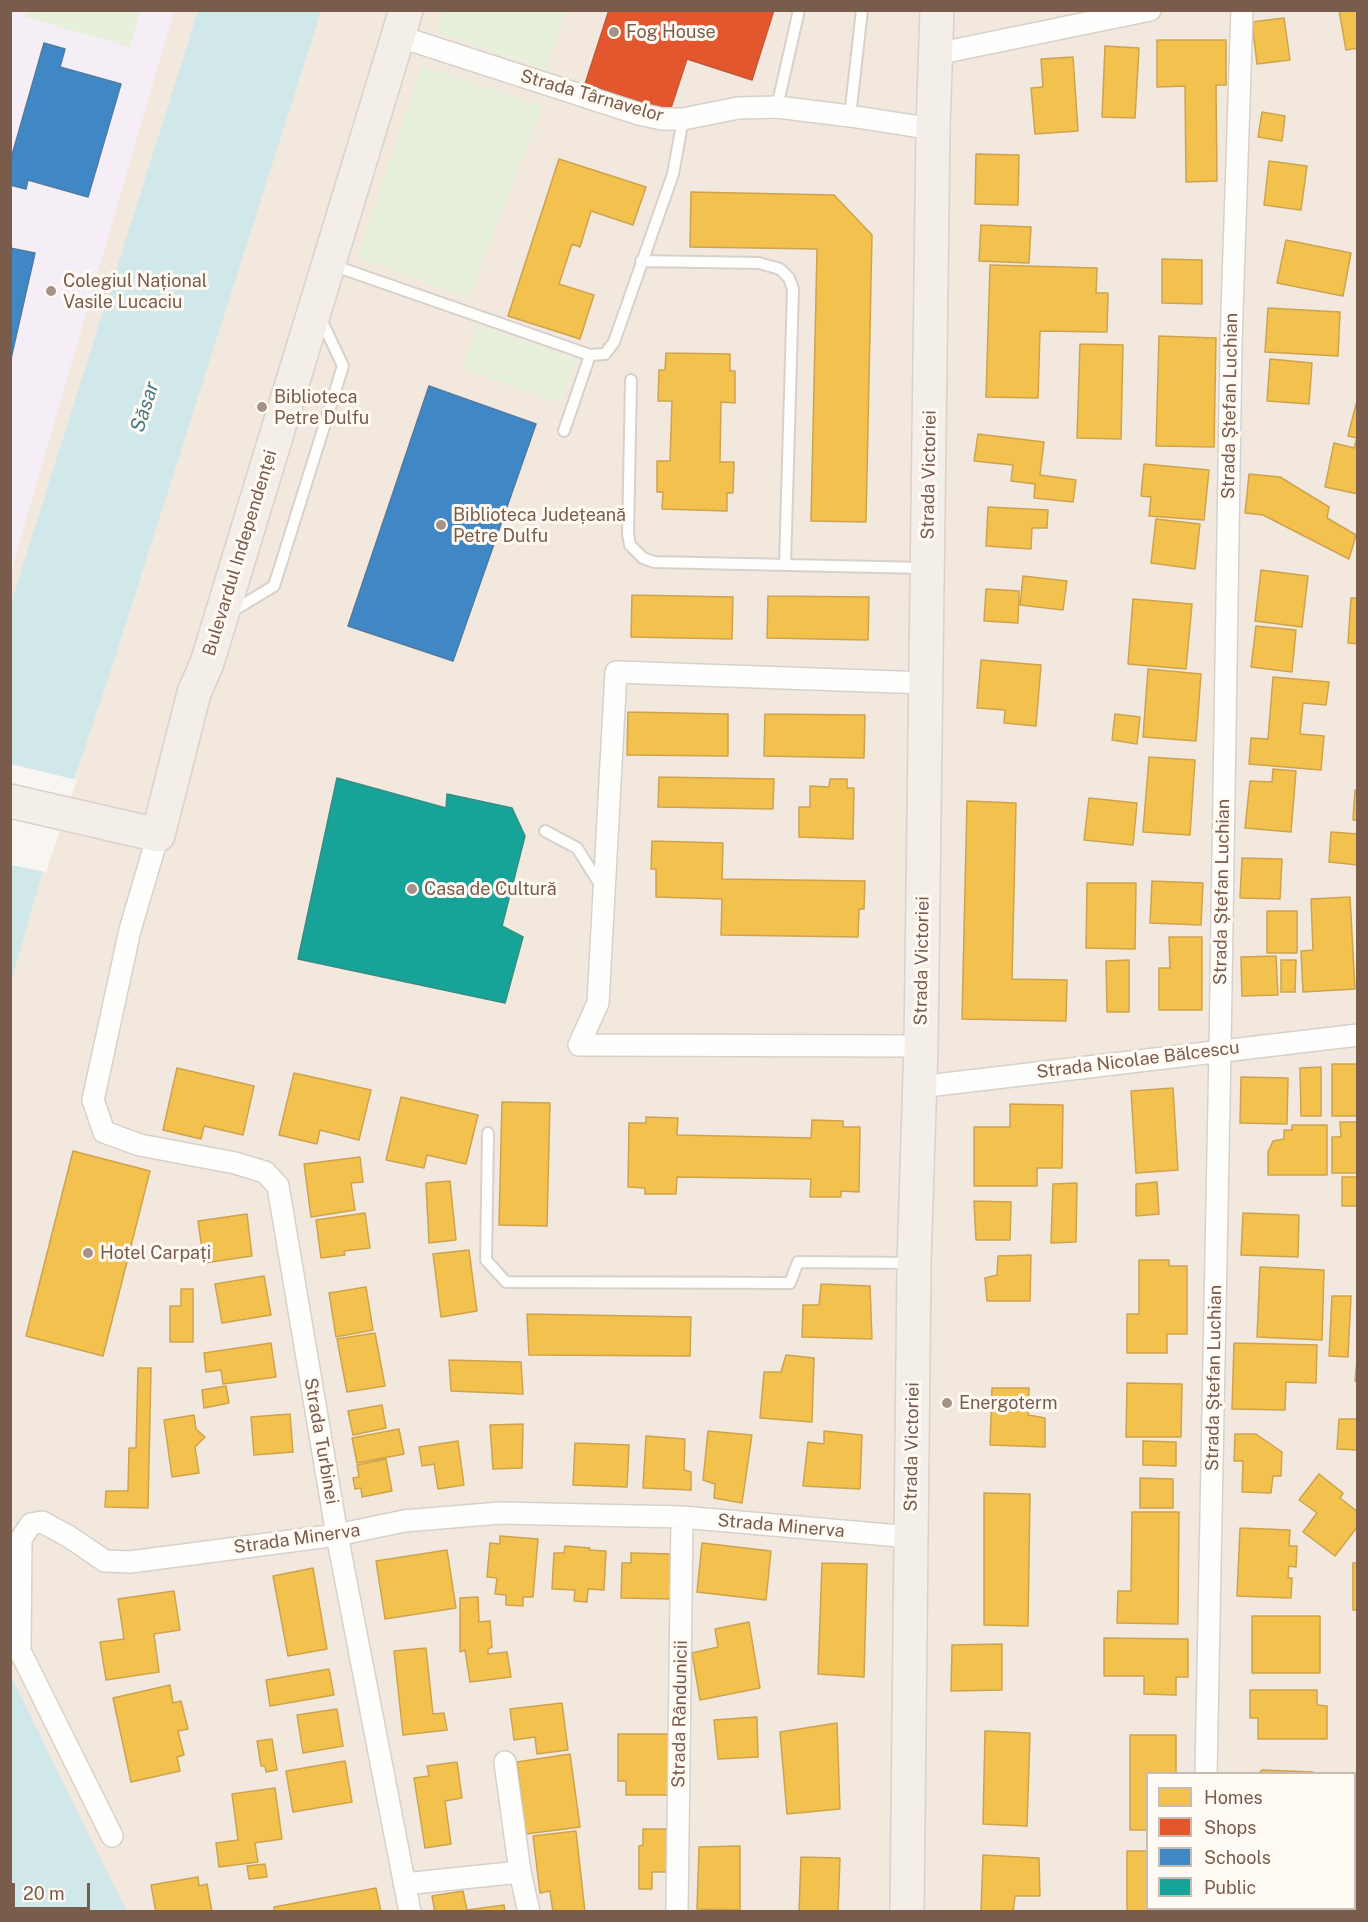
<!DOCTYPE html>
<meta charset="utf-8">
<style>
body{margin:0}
#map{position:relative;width:1368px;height:1922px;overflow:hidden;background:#f9f5f0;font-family:"Public Sans",sans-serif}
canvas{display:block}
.frame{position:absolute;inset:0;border:12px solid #7a5c4d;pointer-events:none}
.legend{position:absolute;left:1146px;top:1772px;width:210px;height:138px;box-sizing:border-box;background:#fffaf3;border:2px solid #cabbb1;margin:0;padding:8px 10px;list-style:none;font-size:18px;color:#7a5c4d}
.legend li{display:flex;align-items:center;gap:12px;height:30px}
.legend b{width:30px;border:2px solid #cabbb1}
.scale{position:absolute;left:12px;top:1883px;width:78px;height:27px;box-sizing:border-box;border:3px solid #7a5c4d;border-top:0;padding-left:8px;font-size:18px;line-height:21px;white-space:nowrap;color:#7a5c4d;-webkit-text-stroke:4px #fffaf3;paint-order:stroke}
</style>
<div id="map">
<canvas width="1368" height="1922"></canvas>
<div class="frame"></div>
<ul class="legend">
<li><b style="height:16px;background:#f2c14e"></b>Homes</li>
<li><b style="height:16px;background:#e4572e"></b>Shops</li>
<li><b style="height:16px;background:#3f88c5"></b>Schools</li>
<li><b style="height:16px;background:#17a398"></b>Public</li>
</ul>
<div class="scale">20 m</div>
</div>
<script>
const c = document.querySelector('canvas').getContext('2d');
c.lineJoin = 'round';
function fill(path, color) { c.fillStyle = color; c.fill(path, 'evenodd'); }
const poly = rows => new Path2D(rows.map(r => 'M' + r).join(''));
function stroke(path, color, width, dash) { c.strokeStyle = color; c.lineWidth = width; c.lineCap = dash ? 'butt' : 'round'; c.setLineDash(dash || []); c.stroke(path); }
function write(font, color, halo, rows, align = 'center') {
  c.font = font + ' "Public Sans",sans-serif'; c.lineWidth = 6; c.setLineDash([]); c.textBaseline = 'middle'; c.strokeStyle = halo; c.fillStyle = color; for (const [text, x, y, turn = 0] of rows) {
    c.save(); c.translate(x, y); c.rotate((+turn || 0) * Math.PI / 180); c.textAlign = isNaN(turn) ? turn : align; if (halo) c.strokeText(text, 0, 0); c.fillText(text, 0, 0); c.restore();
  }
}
const residential = poly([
 [11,11,1357,11,1357,1911,11,1912],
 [1148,1774,1354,1774,1354,1908,1148,1908]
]);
const education = poly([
 [11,11,174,11,11,572]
]);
const green = poly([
 [27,11,27,10,140,11,130,47,25,17],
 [444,11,444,10,567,11,545,70,436,32],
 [422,66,542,106,469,299,357,257],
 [477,325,576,359,561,403,462,369]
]);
const water = poly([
 [198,11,321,11,113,664,42,874,11,982,11,603],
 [10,1674,106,1870,127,1911,11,1911]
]);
const pier = poly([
 [11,764,77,780,46,872,11,865]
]);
const homes = poly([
 [1339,10,1358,10,1358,48,1346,50,1339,10],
 [1284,18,1290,60,1257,64,1252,22,1284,18],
 [1157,40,1226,40,1226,85,1216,85,1217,181,1186,182,1185,86,1157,87,1157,40],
 [1105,46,1139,48,1135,118,1102,117,1105,46],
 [1073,57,1078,131,1035,134,1031,88,1043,87,1041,59,1073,57],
 [1262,112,1285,116,1282,141,1258,137,1262,112],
 [976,154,1019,155,1018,205,975,204,976,154],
 [559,159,646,187,633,225,591,211,580,247,572,244,559,284,594,295,580,339,508,316,559,159],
 [1269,161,1307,166,1301,210,1264,205,1269,161],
 [691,192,834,195,872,235,866,522,811,521,817,249,690,247,691,192],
 [981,225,1031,227,1029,263,979,261,981,225],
 [1286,240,1351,253,1343,296,1277,283,1286,240],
 [1162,259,1202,260,1202,304,1162,303,1162,259],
 [990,265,1097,268,1096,293,1108,293,1107,332,1040,331,1038,398,986,397,990,265],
 [1268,308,1340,312,1338,356,1265,352,1268,308],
 [1159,336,1216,338,1214,447,1156,446,1159,336],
 [1080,344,1123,345,1121,439,1077,438,1080,344],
 [666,353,730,354,730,371,735,371,735,403,721,402,720,462,734,462,733,493,727,493,727,511,662,509,663,492,657,492,657,461,670,461,672,401,658,401,659,370,665,370,666,353],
 [1270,359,1312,363,1309,404,1267,401,1270,359],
 [1356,404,1358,405,1358,494,1325,487,1334,443,1354,448,1357,438,1348,436,1356,404],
 [978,434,1044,442,1040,475,1076,480,1073,502,1034,498,1035,484,1011,481,1013,465,974,461,978,434],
 [1144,464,1209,470,1204,520,1149,516,1151,497,1141,496,1144,464],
 [1249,474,1280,477,1329,507,1327,518,1356,535,1349,559,1263,515,1245,513,1249,474],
 [988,507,1048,510,1047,528,1032,528,1031,549,986,546,988,507],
 [1156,519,1200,524,1195,569,1151,563,1156,519],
 [1261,570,1308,576,1302,627,1255,621,1261,570],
 [1023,576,1067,581,1063,610,1020,605,1023,576],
 [986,589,1019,591,1018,623,984,621,986,589],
 [632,595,733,597,732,639,631,637,632,595],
 [768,596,869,597,868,640,767,638,768,596],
 [1351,598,1358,598,1358,644,1348,643,1351,598],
 [1133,599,1192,604,1186,669,1128,664,1133,599],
 [1256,626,1296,630,1292,672,1251,667,1256,626],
 [981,660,1041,665,1036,726,1004,723,1005,710,977,708,981,660],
 [1148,669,1201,674,1196,741,1143,737,1148,669],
 [1273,677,1329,682,1326,705,1303,703,1300,734,1324,736,1321,770,1249,764,1251,738,1268,739,1273,677],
 [628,712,728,714,728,756,627,755,628,712],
 [765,714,865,715,864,758,764,756,765,714],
 [1115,714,1140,717,1137,744,1112,740,1115,714],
 [1149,757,1195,760,1190,835,1143,832,1149,757],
 [1273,769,1296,771,1291,832,1245,828,1250,781,1272,782,1273,769],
 [659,777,774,779,773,809,658,807,659,777],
 [830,779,847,779,847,788,854,788,853,839,799,837,799,807,810,807,810,786,829,787,830,779],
 [1355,790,1358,791,1358,820,1353,820,1355,790],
 [1089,798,1137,803,1133,845,1084,840,1089,798],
 [967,801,1016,803,1012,979,1067,980,1066,1021,962,1019,967,801],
 [1331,832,1358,834,1358,865,1329,862,1331,832],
 [652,841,723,843,722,879,865,881,864,909,859,909,858,937,721,935,722,899,656,897,656,869,651,869,652,841],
 [1242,858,1282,859,1280,899,1240,898,1242,858],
 [1152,881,1203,883,1201,925,1150,923,1152,881],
 [1087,883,1136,883,1135,949,1086,948,1087,883],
 [1350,897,1355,989,1303,992,1301,951,1313,950,1311,899,1350,897],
 [1267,911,1297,911,1297,953,1267,953,1267,911],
 [1169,937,1202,937,1202,1010,1159,1010,1159,968,1170,968,1169,937],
 [1276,956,1278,995,1242,996,1241,957,1276,956],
 [1129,960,1129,1012,1107,1012,1106,961,1129,960],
 [1281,960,1296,960,1295,992,1281,992,1281,960],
 [1332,1064,1358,1064,1358,1116,1332,1116,1332,1064],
 [1321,1067,1321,1116,1301,1116,1300,1068,1321,1067],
 [177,1068,254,1086,243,1135,204,1126,201,1139,163,1130,177,1068],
 [294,1073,371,1090,359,1140,320,1130,317,1144,279,1135,294,1073],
 [1241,1077,1288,1078,1287,1124,1240,1123,1241,1077],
 [1173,1088,1178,1170,1136,1173,1131,1091,1173,1088],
 [401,1097,478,1115,466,1164,427,1155,424,1168,386,1160,401,1097],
 [502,1102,550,1103,547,1226,499,1225,502,1102],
 [1010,1104,1063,1105,1062,1168,1037,1168,1037,1186,974,1186,974,1127,1010,1127,1010,1104],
 [646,1117,678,1118,677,1135,811,1138,812,1120,843,1121,843,1127,860,1127,859,1192,841,1191,841,1197,810,1197,811,1179,677,1177,676,1194,645,1194,645,1188,628,1187,629,1123,646,1123,646,1117],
 [1340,1122,1358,1122,1358,1173,1332,1173,1332,1137,1341,1137,1340,1122],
 [1292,1125,1327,1125,1327,1175,1268,1175,1268,1152,1273,1141,1284,1139,1284,1130,1292,1130,1292,1125],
 [73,1151,150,1171,103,1356,26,1336,73,1151],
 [360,1157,363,1182,351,1183,355,1210,311,1217,304,1164,360,1157],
 [1342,1177,1358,1177,1358,1206,1342,1206,1342,1177],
 [450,1181,456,1240,429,1243,426,1183,450,1181],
 [1157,1182,1159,1214,1136,1216,1136,1184,1157,1182],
 [1077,1183,1076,1242,1051,1243,1053,1184,1077,1183],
 [974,1201,1011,1202,1010,1240,976,1240,974,1201],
 [365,1213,370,1248,344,1251,345,1255,321,1258,316,1220,365,1213],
 [1243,1213,1299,1215,1298,1257,1241,1255,1243,1213],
 [247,1214,252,1256,204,1263,198,1221,247,1214],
 [469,1250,477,1311,441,1317,433,1254,469,1250],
 [1031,1255,1030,1301,987,1301,985,1278,997,1275,998,1256,1031,1255],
 [1139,1260,1169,1260,1169,1266,1187,1266,1187,1334,1167,1334,1167,1353,1127,1353,1127,1314,1139,1314,1139,1260],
 [1260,1267,1324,1270,1322,1340,1257,1337,1260,1267],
 [264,1276,271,1315,222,1323,215,1284,264,1276],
 [821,1284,870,1286,872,1339,802,1337,803,1305,819,1305,821,1284],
 [366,1287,373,1330,336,1337,329,1293,366,1287],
 [181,1289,193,1289,193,1342,170,1342,170,1306,181,1306,181,1289],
 [1332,1296,1351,1296,1348,1357,1329,1356,1332,1296],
 [527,1314,691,1317,690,1356,529,1355,527,1314],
 [375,1333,385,1386,347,1392,337,1339,375,1333],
 [271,1343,276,1377,223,1384,221,1370,206,1372,204,1353,271,1343],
 [1234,1343,1317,1345,1316,1383,1286,1382,1285,1410,1232,1409,1234,1343],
 [1358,1350,1358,1382,1355,1381,1358,1350],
 [786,1355,814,1358,812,1422,760,1418,764,1372,781,1372,786,1355],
 [449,1360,521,1362,523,1394,451,1391,449,1360],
 [138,1368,151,1368,148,1508,105,1507,106,1491,128,1491,129,1448,136,1448,138,1368],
 [1127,1383,1182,1384,1181,1437,1126,1437,1127,1383],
 [226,1386,229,1403,204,1408,202,1390,226,1386],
 [992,1388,1029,1388,1028,1415,1045,1418,1045,1447,990,1445,992,1388],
 [382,1405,386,1428,353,1435,348,1411,382,1405],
 [290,1414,293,1452,254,1455,251,1417,290,1414],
 [194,1415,196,1429,205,1437,195,1447,199,1473,172,1477,164,1420,194,1415],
 [1339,1419,1358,1419,1358,1450,1337,1449,1339,1419],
 [523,1424,522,1468,493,1469,490,1425,523,1424],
 [399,1429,404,1454,357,1463,352,1438,399,1429],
 [708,1431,752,1435,742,1503,714,1498,715,1484,703,1480,708,1431],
 [824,1431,862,1435,860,1489,803,1486,808,1442,824,1444,824,1431],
 [1235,1434,1256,1434,1282,1452,1281,1476,1273,1476,1271,1493,1242,1492,1243,1461,1234,1461,1235,1434],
 [646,1436,685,1439,684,1470,691,1472,691,1490,643,1488,646,1436],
 [458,1441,464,1485,438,1489,434,1464,422,1466,419,1447,458,1441],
 [1143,1441,1176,1442,1176,1466,1143,1465,1143,1441],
 [575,1443,629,1445,627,1487,573,1485,575,1443],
 [386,1459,392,1491,362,1497,361,1488,355,1489,353,1478,359,1477,357,1465,386,1459],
 [1319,1474,1343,1493,1340,1498,1358,1512,1358,1526,1335,1556,1303,1532,1317,1513,1299,1500,1319,1474],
 [1140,1478,1173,1479,1173,1508,1140,1508,1140,1478],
 [984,1493,1030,1494,1028,1626,984,1625,984,1493],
 [1132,1512,1179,1512,1178,1624,1117,1623,1118,1591,1131,1591,1132,1512],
 [1240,1528,1290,1530,1289,1546,1297,1546,1296,1567,1289,1566,1288,1578,1292,1578,1291,1598,1237,1596,1240,1528],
 [500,1536,538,1539,533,1597,523,1597,523,1606,506,1605,506,1595,495,1594,497,1578,487,1577,490,1543,500,1544,500,1536],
 [702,1543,771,1551,766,1600,697,1592,702,1543],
 [565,1546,590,1548,589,1550,606,1551,604,1590,588,1589,587,1602,574,1601,575,1590,552,1589,554,1553,564,1553,565,1546],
 [447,1550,456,1608,385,1619,376,1561,447,1550],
 [631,1553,672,1554,671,1599,621,1598,622,1563,631,1563,631,1553],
 [822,1563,867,1564,864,1677,818,1674,822,1563],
 [1353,1563,1358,1563,1358,1610,1353,1610,1353,1563],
 [313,1568,327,1649,288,1656,273,1576,313,1568],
 [174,1591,180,1630,154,1634,159,1672,106,1680,100,1642,124,1639,118,1599,174,1591],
 [478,1597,479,1622,490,1621,492,1647,488,1649,488,1654,507,1652,511,1677,470,1682,465,1650,460,1652,460,1598,478,1597],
 [1252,1616,1320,1616,1320,1673,1252,1673,1252,1616],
 [749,1622,760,1688,700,1700,692,1653,718,1647,715,1629,749,1622],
 [1104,1638,1188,1639,1188,1677,1176,1677,1176,1695,1144,1694,1144,1676,1104,1676,1104,1638],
 [1002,1644,1002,1690,951,1691,952,1645,1002,1644],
 [426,1648,433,1714,444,1713,447,1730,403,1735,394,1651,426,1648],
 [329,1669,334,1695,270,1706,266,1680,329,1669],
 [170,1685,173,1703,181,1701,188,1729,178,1731,184,1755,177,1757,180,1771,131,1782,113,1698,170,1685],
 [1250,1690,1317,1690,1317,1705,1327,1706,1327,1739,1258,1739,1258,1718,1250,1718,1250,1690],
 [562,1703,568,1750,537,1754,535,1737,514,1740,510,1709,562,1703],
 [337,1709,343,1746,303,1753,297,1715,337,1709],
 [757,1717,758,1757,718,1759,714,1720,757,1717],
 [837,1723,840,1809,787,1814,780,1732,837,1723],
 [985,1731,1030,1733,1027,1826,983,1824,985,1731],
 [618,1734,672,1734,672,1795,626,1795,626,1781,618,1781,618,1734],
 [1130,1735,1176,1735,1176,1774,1148,1774,1148,1830,1130,1830,1130,1735],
 [272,1739,277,1770,266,1772,265,1766,261,1766,257,1741,272,1739],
 [570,1754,580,1827,526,1834,517,1762,570,1754],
 [345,1761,352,1802,293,1812,286,1771,345,1761],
 [457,1762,462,1798,445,1801,451,1844,425,1848,414,1778,429,1776,427,1766,457,1762],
 [1262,1770,1313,1772,1315,1774,1258,1774,1262,1770],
 [275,1788,282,1839,255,1843,258,1862,219,1867,216,1843,238,1840,232,1794,275,1788],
 [1354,1828,1358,1828,1356,1854,1354,1854,1354,1828],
 [643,1829,670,1829,670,1872,652,1872,652,1889,639,1889,639,1846,643,1845,643,1829],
 [576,1831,585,1912,553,1912,550,1891,540,1893,533,1836,576,1831],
 [740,1846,740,1910,697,1909,699,1847,740,1846],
 [1127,1851,1148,1851,1148,1908,1174,1908,1174,1912,1127,1912,1127,1851],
 [983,1855,1039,1858,1040,1896,1015,1896,1013,1912,981,1912,983,1855],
 [801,1857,840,1858,838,1912,799,1912,801,1857],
 [265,1864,267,1877,249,1879,247,1866,265,1864],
 [198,1877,199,1886,207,1884,212,1912,156,1912,151,1885,198,1877],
 [376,1888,381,1912,274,1912,274,1907,376,1888],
 [463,1891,467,1910,504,1905,505,1912,435,1912,432,1896,463,1891],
 [1354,1906,1358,1906,1358,1912,1345,1912,1345,1908,1354,1908,1354,1906],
 [1224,1908,1271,1908,1271,1912,1224,1912,1224,1908]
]);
const shops = poly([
 [609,10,774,10,752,80,687,59,670,111,585,84,609,10]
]);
const schools = poly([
 [44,43,65,49,60,67,121,84,88,197,28,180,26,189,10,185,10,162,44,43],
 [10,248,35,253,10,363,10,248],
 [429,386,536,424,453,661,348,626,429,386]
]);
const public = poly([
 [337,778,446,808,447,794,512,808,525,836,502,926,523,937,505,1003,298,959,337,778]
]);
const lane = poly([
 [777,107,799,10],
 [850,116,862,10],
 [641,261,759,263,780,269,789,278,793,289,785,565],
 [332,265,590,355,605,354,614,342,673,174,683,119],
 [631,380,628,534,630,545,643,558,654,562,924,568],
 [564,431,590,355],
 [231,612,274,586,343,366,320,317],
 [545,831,577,848,601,886],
 [488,1133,486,1260,506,1282,790,1283,798,1262,911,1263]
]);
const street = poly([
 [398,36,639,114,662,119,683,119,738,108,777,107,850,116,933,129],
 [936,54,1150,10],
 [158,835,130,930,93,1100,104,1132,140,1145,235,1163,265,1172,278,1186,337,1535,410,1912],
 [921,1046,579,1045,598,1003,616,672,926,683],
 [919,1087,1358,1035],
 [505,1762,520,1872,529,1912],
 [1206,1774,1220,1050,1231,343,1242,10],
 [112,1836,20,1651,21,1539,31,1524,42,1522,68,1536,105,1561,130,1562,337,1535,404,1521,500,1513,682,1517,911,1537],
 [404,1884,520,1872],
 [677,1912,682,1517],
 [1203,1912,1203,1908]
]);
const primary = poly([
 [10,801,158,835,194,693,207,663,406,10],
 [907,1912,914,1263,921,1046,933,129,937,10]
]);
const markers = [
 [614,32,6,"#a69286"],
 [51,291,6,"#a69286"],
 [262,407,6,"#a69286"],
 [441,525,6,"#a69286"],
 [412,889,6,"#a69286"],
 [88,1253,6,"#a69286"],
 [947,1403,6,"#a69286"]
];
const poiNames = [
 ["Fog House",626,32],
 ["Colegiul Național",63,281],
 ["Vasile Lucaciu",63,302],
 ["Biblioteca",274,397],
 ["Petre Dulfu",274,418],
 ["Biblioteca Județeană",453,515],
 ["Petre Dulfu",453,536],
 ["Casa de Cultură",424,889],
 ["Hotel Carpați",100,1253],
 ["Energoterm",959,1403]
];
const streetNames = [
 ["Strada Târnavelor",592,96,16],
 ["Strada Ștefan Luchian",1230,406,-89],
 ["Strada Victoriei",929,475,-89],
 ["Bulevardul Independenței",240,553,-73],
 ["Strada Ștefan Luchian",1222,892,-89],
 ["Strada Victoriei",922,961,-89],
 ["Strada Nicolae Bălcescu",1138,1060,-7],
 ["Strada Ștefan Luchian",1214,1378,-89],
 ["Strada Turbinei",321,1441,80],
 ["Strada Victoriei",912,1447,-89],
 ["Strada Minerva",781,1526,5],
 ["Strada Minerva",297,1539,-8],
 ["Strada Rândunicii",680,1714,-89]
];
const waterNames = [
 ["Săsar",145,407,-72]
];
fill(residential, '#f2e8de');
fill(education, '#f6eef6');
fill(green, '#e7f0db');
fill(water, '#d0e8ea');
fill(pier, '#f9f5f0');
fill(homes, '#f2c14e');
stroke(homes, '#cea34e', 1.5);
fill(shops, '#e4572e');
stroke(shops, '#c45837', 1.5);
fill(schools, '#3f88c5');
stroke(schools, '#517ba1', 1.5);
fill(public, '#17a398');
stroke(public, '#358e82', 1.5);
stroke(lane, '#d7d1cb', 14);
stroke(street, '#d7d1cb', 24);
stroke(primary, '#dad1cc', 36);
stroke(lane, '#fefefd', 10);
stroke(street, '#fefefd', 21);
stroke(primary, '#f3eee8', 33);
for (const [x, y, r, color] of markers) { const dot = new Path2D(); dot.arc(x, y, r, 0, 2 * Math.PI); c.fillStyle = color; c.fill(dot); stroke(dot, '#fffaf3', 2); }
write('18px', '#7a5c4d', '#fffaf3', poiNames, 'left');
write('18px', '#7a5c4d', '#fffaf3', streetNames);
write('italic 20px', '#437c86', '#fffaf3', waterNames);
</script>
